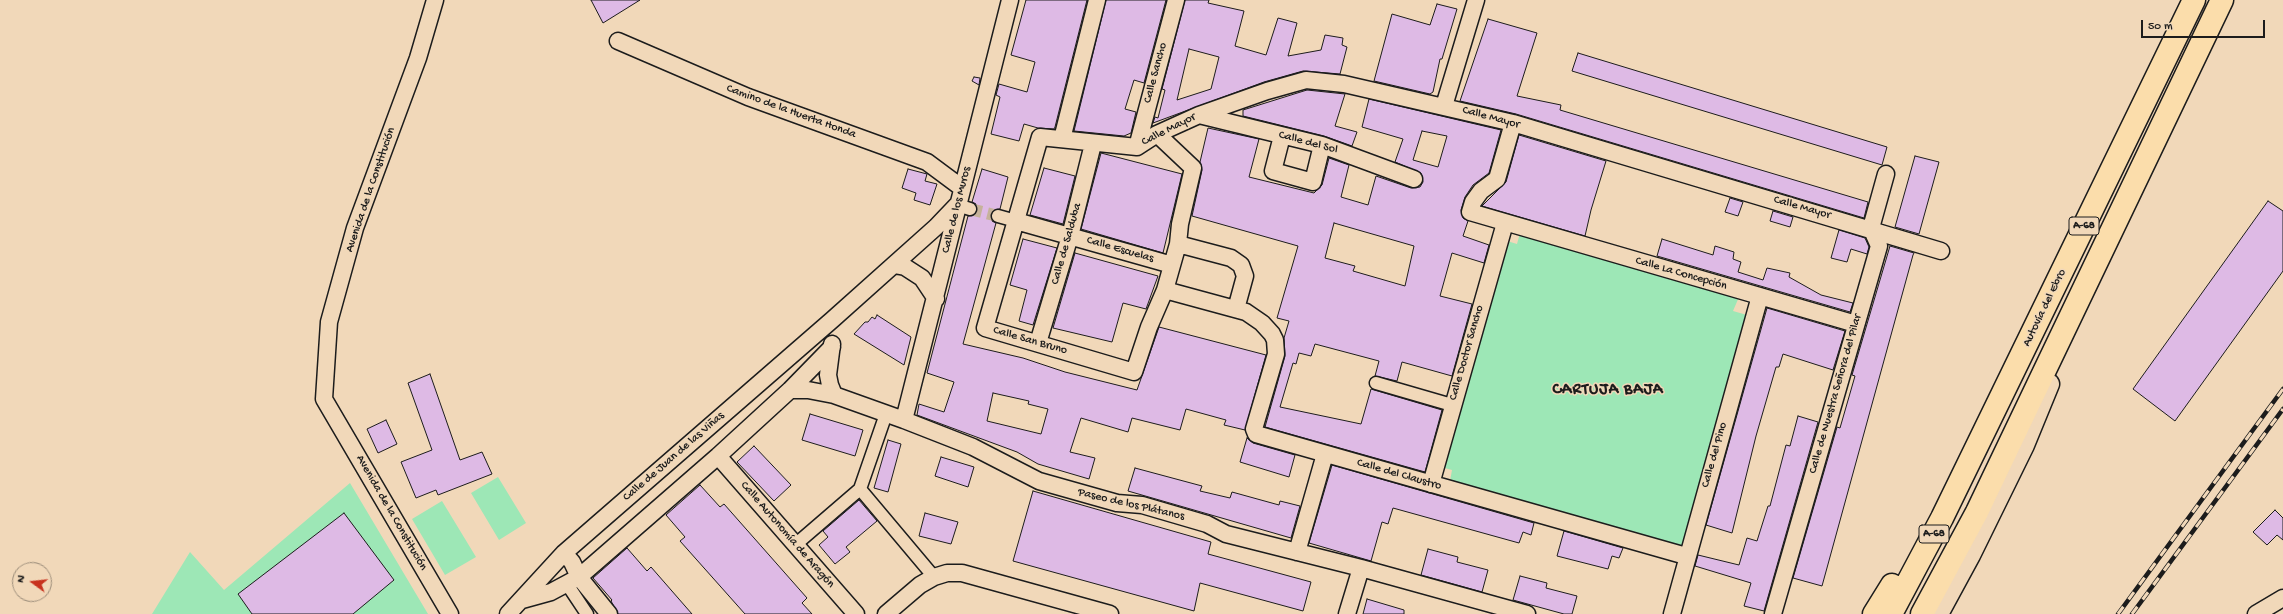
<!DOCTYPE html>
<meta charset="utf-8">
<style>
body{margin:0}
#map{position:relative;width:2283px;height:614px;overflow:hidden;background:#f1d8b9;font-family:"Gochi Hand",sans-serif}
canvas{display:block}
.north{position:absolute;left:12px;top:562px;width:40px;height:40px;box-sizing:border-box;background:#f1d8b9;border:1px solid #9c8d7a;border-radius:50%;rotate:285deg;font-size:11px;font-weight:700;line-height:16px;text-align:center;color:#1c1c1c}
.north::after{content:'';display:block;margin:auto;width:14px;height:18px;background:#c8321e;clip-path:polygon(50% 0,100% 100%,50% 72%,0 100%)}
.scale{position:absolute;left:2141px;top:20px;width:124px;height:18px;box-sizing:border-box;border:2px solid #1c1c1c;border-top:0;padding-left:5px;font-size:12px;line-height:14px;white-space:nowrap;color:#1c1c1c;-webkit-text-stroke:3px #f1d8b9;paint-order:stroke}
</style>
<div id="map">
<canvas width="2283" height="614"></canvas>
<div class="north">N</div>
<div class="scale">50 m</div>
</div>
<script>
const c = document.querySelector('canvas').getContext('2d');
c.lineJoin = 'round';
function fill(path, color) { c.fillStyle = color; c.fill(path, 'evenodd'); }
const poly = rows => new Path2D(rows.map(r => 'M' + r).join(''));
function stroke(path, color, width, dash) { c.strokeStyle = color; c.lineWidth = width; c.lineCap = dash ? 'butt' : 'round'; c.setLineDash(dash || []); c.stroke(path); }
function write(font, color, halo, rows, align = 'center') {
  c.font = font + ' "Gochi Hand",sans-serif'; c.lineWidth = 3; c.setLineDash([]); c.textBaseline = 'middle'; c.strokeStyle = halo; c.fillStyle = color; for (const [text, x, y, turn = 0] of rows) {
    c.save(); c.translate(x, y); c.rotate((+turn || 0) * Math.PI / 180); c.textAlign = isNaN(turn) ? turn : align; if (halo) c.strokeText(text, 0, 0); c.fillText(text, 0, 0); c.restore();
  }
}
const green = poly([
 [1520,233,1739,297,1733,311,1747,315,1732,363,1684,547,1450,481,1452,470,1441,467,1507,241,1517,244],
 [498,477,526,523,499,540,471,493],
 [350,483,428,614,152,614,190,552,224,590],
 [442,501,476,557,445,575,412,519]
]);
const building = poly([
 [591,0,640,0,603,23,591,0],
 [1026,0,1087,0,1055,127,1054,129,1038,128,1024,124,1019,141,991,134,1000,97,996,95,999,84,1027,92,1035,62,1011,55,1026,0],
 [1106,0,1166,0,1144,83,1134,80,1125,109,1136,112,1131,133,1124,136,1074,131,1106,0],
 [1185,0,1209,0,1208,3,1244,11,1235,46,1266,55,1278,18,1297,23,1288,56,1321,50,1325,35,1343,38,1342,45,1347,47,1340,74,1303,71,1264,82,1153,123,1155,117,1158,118,1165,90,1162,89,1185,0],
 [1189,49,1219,57,1211,89,1177,100,1189,49],
 [1437,4,1457,9,1442,59,1440,59,1433,92,1430,94,1374,81,1392,14,1430,25,1437,4],
 [1488,19,1537,33,1517,96,1561,105,1560,110,1868,202,1864,218,1516,114,1460,101,1488,19],
 [1578,53,1887,147,1882,165,1572,71,1578,53],
 [974,77,980,78,979,85,972,81,974,77],
 [1307,90,1345,94,1335,126,1357,132,1352,146,1324,136,1243,116,1243,110,1307,90],
 [1369,99,1501,130,1489,173,1473,185,1465,197,1461,210,1463,218,1468,221,1463,236,1489,245,1484,263,1452,253,1440,296,1472,304,1452,376,1402,362,1397,381,1375,376,1379,361,1315,344,1311,356,1299,353,1296,364,1293,363,1280,407,1361,424,1371,389,1442,410,1425,472,1265,427,1285,356,1284,338,1289,321,1277,318,1298,246,1192,216,1202,170,1200,162,1208,128,1259,139,1249,177,1314,193,1322,185,1329,158,1349,165,1341,197,1368,205,1376,176,1411,188,1420,187,1423,182,1421,173,1395,162,1403,139,1362,127,1369,99],
 [1422,131,1447,136,1438,167,1413,160,1422,131],
 [1334,223,1414,246,1405,286,1353,271,1355,266,1325,258,1334,223],
 [1519,135,1606,161,1591,210,1585,236,1482,206,1506,182,1519,135],
 [1101,153,1182,174,1163,253,1081,229,1101,153],
 [1915,156,1939,162,1919,234,1895,227,1915,156],
 [1044,168,1075,176,1063,224,1030,215,1044,168],
 [908,169,927,174,925,181,937,184,930,205,914,200,916,193,902,188,908,169],
 [982,169,1008,177,1000,209,993,210,991,214,992,221,996,223,963,344,1023,358,1065,372,1137,390,1159,327,1266,355,1245,430,1224,425,1226,420,1186,409,1180,430,1132,418,1128,432,1081,418,1070,452,1095,458,1089,479,1038,464,1017,452,917,415,919,404,944,412,954,382,927,373,968,216,975,215,977,211,976,204,972,202,982,169],
 [993,393,1029,401,1028,404,1048,409,1041,434,987,421,993,393],
 [1730,198,1743,202,1738,216,1725,212,1730,198],
 [2268,201,2283,211,2283,271,2175,421,2133,389,2268,201],
 [1773,211,1793,217,1790,227,1770,221,1773,211],
 [1839,230,1865,238,1869,247,1867,254,1851,249,1847,262,1831,258,1839,230],
 [1023,239,1057,248,1033,325,1019,321,1027,290,1010,285,1023,239],
 [1662,239,1713,255,1715,246,1734,252,1733,259,1741,262,1738,272,1763,280,1767,268,1790,273,1789,277,1821,295,1853,303,1850,312,1657,256,1662,239],
 [1890,246,1914,253,1913,255,1822,586,1793,578,1837,427,1840,428,1855,376,1852,375,1890,246],
 [1075,253,1158,276,1146,309,1123,303,1112,342,1053,328,1075,253],
 [1767,308,1845,331,1833,370,1783,354,1779,367,1776,367,1756,436,1732,533,1706,525,1767,308],
 [877,315,911,337,904,365,854,334,865,322,868,322,872,317,875,319,877,315],
 [430,374,460,460,482,452,492,474,438,495,436,490,416,498,401,462,432,450,408,383,430,374],
 [810,414,863,430,855,456,802,440,810,414],
 [1798,416,1818,422,1764,611,1744,606,1751,583,1695,566,1698,555,1739,565,1747,538,1757,541,1768,506,1770,506,1786,445,1790,446,1798,416],
 [386,420,397,444,378,453,367,429,386,420],
 [1247,438,1253,443,1295,455,1289,477,1240,462,1247,438],
 [888,440,901,444,888,492,874,488,888,440],
 [754,446,791,485,774,501,737,462,754,446],
 [941,457,974,467,968,487,935,476,941,457],
 [1332,465,1534,523,1531,535,1523,532,1519,543,1393,508,1388,524,1382,522,1371,561,1309,543,1332,465],
 [1135,468,1202,486,1200,491,1230,498,1232,492,1279,505,1280,501,1300,506,1291,538,1128,491,1135,468],
 [700,485,720,507,724,504,807,598,802,603,812,614,745,614,680,541,685,537,666,515,700,485],
 [1033,491,1211,542,1208,554,1311,582,1303,611,1200,583,1194,611,1013,561,1033,491],
 [859,500,877,521,846,547,850,552,835,564,819,545,828,537,823,531,859,500],
 [2275,510,2283,518,2283,540,2277,535,2267,545,2253,532,2275,510],
 [344,513,394,580,353,614,252,614,238,594,344,513],
 [925,513,958,522,951,544,919,536,925,513],
 [1564,531,1623,548,1619,558,1612,556,1608,569,1557,556,1564,531],
 [627,548,647,571,651,567,692,614,618,614,611,601,612,600,593,578,627,548],
 [1428,549,1458,557,1457,562,1488,570,1482,592,1421,575,1428,549],
 [1520,576,1547,583,1546,588,1577,596,1572,614,1564,614,1513,600,1520,576],
 [1367,599,1404,610,1404,614,1363,614,1367,599]
]);
const pedestrianTunnel = poly([
 [970,209,998,216]
]);
const pedestrian = poly([
 [957,205,970,209],
 [998,216,1016,221],
 [1376,383,1452,405],
 [860,489,934,577],
 [795,545,860,489,886,414],
 [567,584,587,614]
]);
const minor = poly([
 [435,0,418,58,355,228,329,322,324,399,450,614],
 [618,41,748,97,927,162,962,188],
 [1444,106,1476,0],
 [1199,115,1322,145,1414,179],
 [1513,123,1497,179,1481,191,1473,202,1470,212,1856,324],
 [1157,134,1193,168,1180,224,1178,244,1165,290,1149,327,1134,372,985,328,1040,137,1137,147,1157,134,1199,115,1267,91,1306,80,1344,84,1513,123,1941,251],
 [1282,136,1273,171,1313,182,1322,145],
 [1062,139,1097,0],
 [1137,147,1176,0],
 [1016,221,1172,265],
 [1178,244,1231,258,1241,265,1245,276,1236,309],
 [894,265,905,267,922,278,936,299],
 [1165,290,1246,312,1262,323,1272,334,1275,340,1276,354,1254,429,1256,434,1686,556],
 [1038,343,1070,236,1093,144],
 [832,344,828,375,830,385,834,395],
 [790,390,808,390,834,395,904,420,973,447,1039,481,1117,503,1142,505,1207,524,1226,534,1361,568,1527,614],
 [904,420,1010,0],
 [718,456,856,614],
 [1431,484,1505,223],
 [1297,552,1325,454],
 [564,553,572,562,579,577,609,614],
 [522,600,551,592,579,577,718,456,790,390,832,347],
 [508,614,564,553,832,320,936,227,957,205],
 [886,614,920,585,934,577,947,573,962,573,1110,614],
 [1347,614,1361,568],
 [1672,614,1760,296],
 [1773,614,1879,246,1871,228,1886,174],
 [2256,614,2283,598]
]);
const tertiary = poly([
 [1938,614,1970,555,2024,445,2049,384]
]);
const motorway = poly([
 [1874,614,1892,585],
 [1891,614,1942,518,2194,0],
 [1922,614,1977,512,2222,0]
]);
const rail = poly([
 [2118,614,2283,389],
 [2132,614,2283,409]
]);
const shields = [
 [2084,226,30],
 [1934,534,30]
];
const shieldNames = [
 ["A-68",2084,226],
 ["A-68",1934,534]
];
const streetNames = [
 ["Calle Sancho",1156,73,-75],
 ["Camino de la Huerta Honda",791,112,20],
 ["Calle Mayor",1491,118,15],
 ["Calle Mayor",1169,130,-27],
 ["Calle del Sol",1308,143,15],
 ["Avenida de la Constitución",371,190,-71],
 ["Calle Mayor",1802,208,16],
 ["Calle de los Muros",957,210,-76],
 ["Calle de Salduba",1067,244,-74],
 ["Calle Escuelas",1120,250,16],
 ["Calle La Concepción",1681,274,16],
 ["Autovía del Ebro",2045,308,-64],
 ["Calle San Bruno",1030,341,16],
 ["Calle Doctor Sancho",1467,353,-74],
 ["Calle de Nuestra Señora del Pilar",1836,394,-74],
 ["Calle del Pino",1715,455,-74],
 ["Calle de Juan de las Viñas",674,457,-41],
 ["Calle del Claustro",1399,475,16],
 ["Paseo de los Plátanos",1131,505,13],
 ["Avenida de la Constitución",391,513,60],
 ["Calle Autonomía de Aragón",787,535,49]
];
const districtNames = [
 ["CARTUJA BAJA",1608,391]
];
fill(green, '#9de7b6');
fill(building, '#debae5');
stroke(building, '#1c1c1c', 1);
stroke(pedestrianTunnel, '#c6b29a', 12, [12, 6]);
stroke(pedestrian, '#1c1c1c', 15);
stroke(minor, '#1c1c1c', 19);
stroke(tertiary, '#1c1c1c', 23);
stroke(motorway, '#1c1c1c', 25);
stroke(pedestrian, '#f1d8b9', 12);
stroke(minor, '#f1d8b9', 16);
stroke(tertiary, '#f1d8b9', 20);
stroke(motorway, '#fbddab', 22);
stroke(rail, '#1c1c1c', 4.5);
stroke(rail, '#f1d8b9', 3, [9]);
for (const [x, y, w] of shields) { const box = new Path2D(); box.roundRect(x - w / 2, y - 9, w, 18, 3); c.fillStyle = '#f1d8b9'; c.fill(box); stroke(box, '#1c1c1c', 1); }
write('bold 11px', '#1c1c1c', null, shieldNames);
write('12px', '#1c1c1c', '#f1d8b9', streetNames);
c.letterSpacing = '1px';
write('bold 16px', '#1c1c1c', '#f1d8b9', districtNames);
c.letterSpacing = '0px';
</script>
